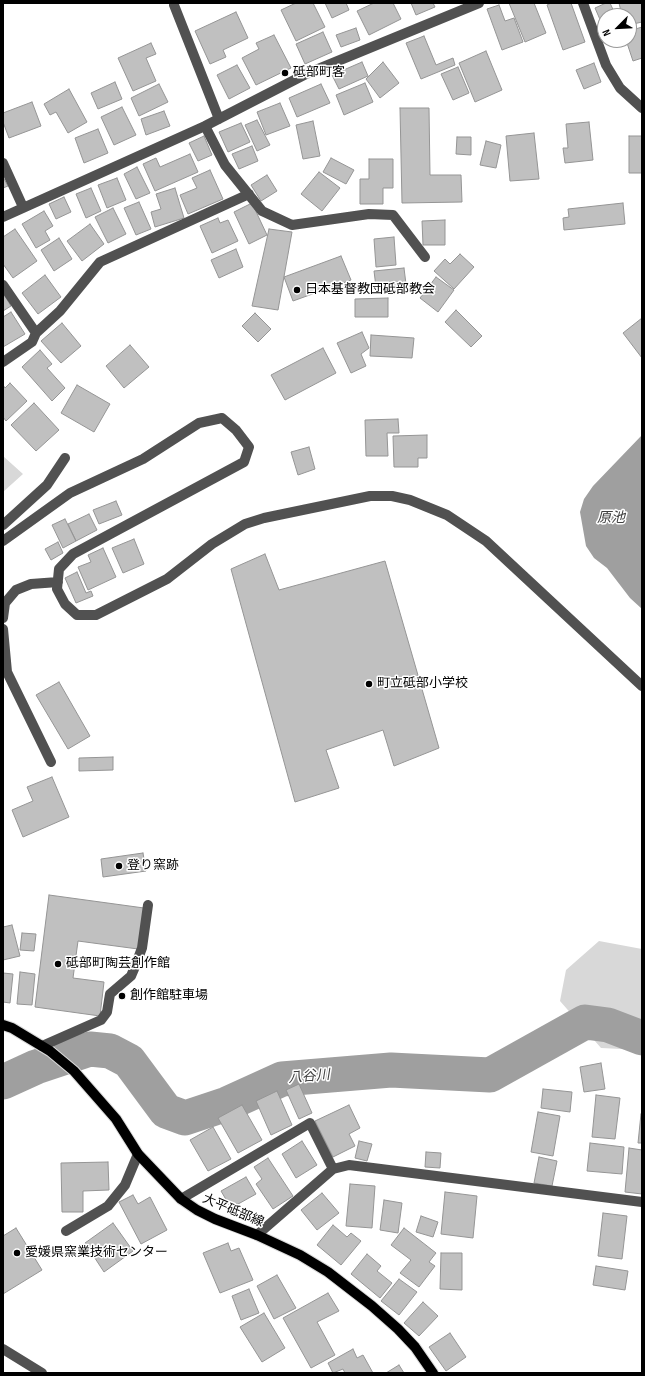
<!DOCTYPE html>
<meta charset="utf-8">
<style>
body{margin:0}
#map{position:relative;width:645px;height:1376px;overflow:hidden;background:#fff;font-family:"Sofia Sans Condensed",sans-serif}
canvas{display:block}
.frame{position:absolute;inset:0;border:4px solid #000;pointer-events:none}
.north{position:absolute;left:597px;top:8px;width:40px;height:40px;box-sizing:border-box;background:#fff;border:1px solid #999;border-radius:50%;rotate:246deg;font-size:11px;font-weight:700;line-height:16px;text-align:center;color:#000}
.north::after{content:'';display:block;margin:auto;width:14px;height:18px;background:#000;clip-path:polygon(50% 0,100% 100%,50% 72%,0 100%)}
</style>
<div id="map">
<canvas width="645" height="1376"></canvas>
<div class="frame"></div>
<div class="north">N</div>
</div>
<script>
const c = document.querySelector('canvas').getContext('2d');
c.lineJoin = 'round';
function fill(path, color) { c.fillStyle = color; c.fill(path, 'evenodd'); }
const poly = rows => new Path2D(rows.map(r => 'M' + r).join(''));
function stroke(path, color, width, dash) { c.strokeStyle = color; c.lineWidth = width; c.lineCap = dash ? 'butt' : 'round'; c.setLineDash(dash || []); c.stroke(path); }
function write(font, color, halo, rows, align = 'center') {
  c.font = font + ' "Sofia Sans Condensed","Noto Sans JP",sans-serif'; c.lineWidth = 3; c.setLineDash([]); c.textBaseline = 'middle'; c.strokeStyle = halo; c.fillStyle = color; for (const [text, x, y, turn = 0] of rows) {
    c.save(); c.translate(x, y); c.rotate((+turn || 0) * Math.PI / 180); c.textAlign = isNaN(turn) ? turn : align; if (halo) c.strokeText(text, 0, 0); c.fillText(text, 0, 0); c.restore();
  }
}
const green = poly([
 [3,456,23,474,3,492],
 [599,941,642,949,642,1050,601,1048,560,1001,566,970]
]);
const water = poly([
 [642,435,642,609,630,598,607,568,594,558,586,546,580,512,584,499,593,486]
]);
const river = poly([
 [3,1082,36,1067,90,1049,110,1051,129,1061,166,1111,185,1118,227,1104,282,1079,391,1070,490,1075,585,1022,608,1025,642,1038]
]);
const building = poly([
 [296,3,313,3,325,27,296,41,281,10,296,3],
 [325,3,346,3,349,10,332,18,325,3],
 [374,3,393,3,401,19,369,35,357,11,374,3],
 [411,3,433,3,435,7,416,15,411,3],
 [509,3,534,3,546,33,525,42,509,3],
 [551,3,571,3,585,42,563,50,547,5,551,3],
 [606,3,610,3,616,16,605,16,605,31,595,8,606,3],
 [619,3,642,3,642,22,629,25,629,16,622,16,619,3],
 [499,5,505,21,514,18,523,42,502,50,487,9,499,5],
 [236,12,248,38,223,50,226,57,210,64,195,31,236,12],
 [642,27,642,58,633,61,626,40,629,40,629,31,642,27],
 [356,28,360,40,341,47,336,35,356,28],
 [323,32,332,52,305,64,296,44,323,32],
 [274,35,291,68,256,85,242,58,259,49,256,43,274,35],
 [424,36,436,65,453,58,455,65,421,79,406,43,424,36],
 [151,43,156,54,146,58,156,81,133,91,118,58,151,43],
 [486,51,502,90,475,102,459,63,486,51],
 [362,62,368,76,339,89,332,75,362,62],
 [383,62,399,83,380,98,366,79,383,62],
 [594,63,601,82,584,89,576,70,594,63],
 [237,65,250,88,229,99,217,75,237,65],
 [458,67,469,93,453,100,441,74,458,67],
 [115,82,122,99,98,109,91,93,115,82],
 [365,83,373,102,344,115,336,95,365,83],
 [159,84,168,102,139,116,131,98,159,84],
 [321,84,330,103,297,117,289,98,321,84],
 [69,89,87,122,68,133,56,112,50,115,44,104,69,89],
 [32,102,41,126,9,138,3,122,3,113,32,102],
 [280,103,290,126,266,135,257,112,280,103],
 [122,107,136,135,114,145,101,117,122,107],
 [400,108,429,108,430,175,461,175,462,202,402,203,400,108],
 [164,111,170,126,146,135,141,119,164,111],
 [257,120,270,145,257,151,245,125,257,120],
 [313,121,320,156,303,159,296,125,313,121],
 [589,122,593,160,565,163,563,148,568,148,566,124,589,122],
 [241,123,250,142,228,152,219,132,241,123],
 [98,129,108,153,84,163,75,138,98,129],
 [534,133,539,179,510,181,506,136,534,133],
 [204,136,212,155,198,161,189,143,204,136],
 [629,136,642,136,642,173,629,173,629,136],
 [457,137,471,137,471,155,456,154,457,137],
 [486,141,501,145,496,168,480,165,486,141],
 [252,146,258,161,239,169,232,154,252,146],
 [190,154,198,172,155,191,143,164,156,158,160,167,190,154],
 [331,158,354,170,346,184,323,172,331,158],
 [369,159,393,159,393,188,383,188,383,204,360,204,360,179,369,179,369,159],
 [137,167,150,193,136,199,124,174,137,167],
 [210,170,223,199,188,214,180,195,197,188,192,178,210,170],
 [319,172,340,188,322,211,301,194,319,172],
 [267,175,277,191,261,201,251,185,267,175],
 [3,177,8,186,3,188,3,177],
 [117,178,126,200,107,208,98,185,117,178],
 [91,188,101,211,86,218,76,194,91,188],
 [175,188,184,218,155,227,151,212,161,209,156,194,175,188],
 [64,197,71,212,56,219,49,204,64,197],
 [139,202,151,229,136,235,124,208,139,202],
 [252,203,267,235,249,244,234,212,252,203],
 [623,203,625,224,564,230,563,218,569,217,568,209,623,203],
 [113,208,126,234,108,243,95,217,113,208],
 [44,211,53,226,45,231,50,240,36,248,22,224,44,211],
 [218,218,220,223,228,220,238,241,212,253,200,226,218,218],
 [445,220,445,245,423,245,422,221,445,220],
 [90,224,104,244,82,261,67,241,90,224],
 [15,229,37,261,13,278,3,264,3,237,15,229],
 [269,229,292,232,278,310,252,306,269,229],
 [394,237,396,265,376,267,374,239,394,237],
 [59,238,72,259,54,271,41,250,59,238],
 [236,249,243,267,219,278,211,260,236,249],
 [460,254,474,267,454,289,434,271,445,259,450,264,460,254],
 [341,256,351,280,293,301,284,277,341,256],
 [404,268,406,284,376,287,374,271,404,268],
 [45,275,61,297,38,314,22,293,45,275],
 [436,277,454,290,438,312,420,298,436,277],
 [3,293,11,306,3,311,3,293],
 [388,298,388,317,355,317,355,299,388,298],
 [456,310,482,336,471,347,445,322,456,310],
 [11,312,25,334,3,347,3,317,11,312],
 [255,313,271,329,258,342,242,326,255,313],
 [642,318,642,358,623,333,642,318],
 [62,323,81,346,61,363,41,341,62,323],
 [362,332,369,348,361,354,366,366,351,373,337,343,362,332],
 [371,335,414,338,412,358,370,356,371,335],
 [130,345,149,367,124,388,106,366,130,345],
 [323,348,336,373,285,400,271,375,323,348],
 [40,350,52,364,47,368,65,388,52,401,22,367,40,350],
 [10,383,27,401,6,421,3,417,3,385,5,388,10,383],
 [77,385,110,404,94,432,61,413,77,385],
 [34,403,59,430,36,451,11,425,34,403],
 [398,419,399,433,387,433,388,456,366,456,365,420,398,419],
 [427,435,427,458,418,458,418,467,394,467,393,436,427,435],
 [309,447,315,469,298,475,291,452,309,447],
 [116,501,122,515,99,524,93,510,116,501],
 [89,514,97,530,76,541,68,524,89,514],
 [65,519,76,541,63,548,52,525,65,519],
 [134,539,144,564,123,573,112,548,134,539],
 [58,542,63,553,51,560,45,549,58,542],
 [103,548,116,577,88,590,78,567,91,562,88,555,103,548],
 [265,554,279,590,385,561,439,748,394,766,383,730,326,750,339,788,295,802,231,569,265,554],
 [77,572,86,593,91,591,93,596,76,603,65,578,77,572],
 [59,682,90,736,68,749,36,695,59,682],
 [113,757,113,770,79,771,79,758,113,757],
 [52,777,69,817,23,837,12,810,33,801,27,787,52,777],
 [143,853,146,871,103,877,101,859,143,853],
 [49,895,144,908,138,949,78,941,73,978,104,982,100,1016,35,1007,49,895],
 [12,925,20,956,3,960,3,927,12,925],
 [22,933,36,934,34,951,20,950,22,933],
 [20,972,35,974,32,1005,17,1004,20,972],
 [3,973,13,974,10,1003,3,1002,3,973],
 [601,1063,605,1089,584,1092,580,1067,601,1063],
 [299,1084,312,1113,299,1119,286,1090,299,1084],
 [543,1089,572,1092,570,1112,541,1108,543,1089],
 [277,1091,292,1125,271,1135,256,1101,277,1091],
 [596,1095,620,1098,615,1139,592,1137,596,1095],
 [242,1105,262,1140,238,1153,218,1118,242,1105],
 [349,1105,360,1128,349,1134,355,1146,333,1157,315,1121,349,1105],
 [538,1112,560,1116,553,1156,531,1152,538,1112],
 [641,1114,642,1114,642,1143,638,1143,641,1114],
 [213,1127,231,1159,208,1171,190,1140,213,1127],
 [302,1141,317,1165,296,1178,282,1154,302,1141],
 [359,1141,372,1144,367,1161,355,1158,359,1141],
 [590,1143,624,1147,622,1174,587,1171,590,1143],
 [629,1148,642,1150,642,1194,625,1192,629,1148],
 [426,1152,441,1153,440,1168,425,1167,426,1152],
 [539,1157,557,1161,552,1186,534,1183,539,1157],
 [268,1158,293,1196,273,1209,256,1184,262,1179,254,1167,268,1158],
 [108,1162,109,1190,83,1191,83,1212,62,1212,61,1163,108,1162],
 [246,1177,256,1194,231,1208,221,1191,246,1177],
 [350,1184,375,1186,372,1228,346,1226,350,1184],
 [445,1192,477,1196,473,1238,441,1234,445,1192],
 [322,1193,339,1213,317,1230,301,1210,322,1193],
 [133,1195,138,1204,150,1197,167,1230,141,1244,119,1202,133,1195],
 [384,1200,402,1203,398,1233,380,1230,384,1200],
 [603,1213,627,1216,622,1259,598,1256,603,1213],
 [421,1216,438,1222,433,1237,416,1232,421,1216],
 [113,1223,133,1251,104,1272,85,1243,113,1223],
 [333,1225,347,1237,351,1233,361,1241,341,1265,317,1245,333,1225],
 [16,1228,42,1270,3,1294,3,1236,16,1228],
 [404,1228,436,1253,429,1262,435,1266,419,1287,400,1273,411,1260,391,1245,404,1228],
 [228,1243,231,1251,239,1248,253,1280,220,1293,203,1253,228,1243],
 [441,1253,462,1253,462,1290,440,1289,441,1253],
 [367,1254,381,1266,377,1271,392,1283,380,1298,351,1274,367,1254],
 [596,1266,628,1271,625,1290,593,1285,596,1266],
 [277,1275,296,1308,274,1319,257,1286,277,1275],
 [399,1279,417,1292,399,1315,381,1301,399,1279],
 [249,1289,259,1313,241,1320,232,1296,249,1289],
 [328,1293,339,1311,317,1322,335,1355,311,1368,283,1318,328,1293],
 [423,1302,438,1316,419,1336,404,1323,423,1302],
 [264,1313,285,1348,262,1362,240,1327,264,1313],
 [450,1333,466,1357,446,1371,429,1347,450,1333],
 [353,1349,357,1358,363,1355,373,1373,345,1373,343,1369,333,1373,328,1363,353,1349],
 [399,1365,404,1373,386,1373,399,1365]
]);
const minor = poly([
 [583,3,606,65,620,88,642,108],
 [174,5,219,119],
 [205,126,225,165,262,211,292,225,369,214,393,215,425,257],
 [3,163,23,207],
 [3,217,205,126,306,74,479,3],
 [3,285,36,333],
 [3,362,32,342,36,333,60,311,100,262,249,194],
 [3,525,47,485,65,458],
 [3,541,70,493,143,459,199,423,222,418,236,430,249,447,244,462,73,554,59,569,57,589,65,604,77,615,96,615,167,579,212,544,245,524,264,518,370,496,392,496,410,500,447,515,486,541,642,686],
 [3,618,5,603,16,590,31,584,58,582],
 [3,629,7,672,51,762],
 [42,1046,101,1020,107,1012,110,994,131,976,134,969,142,948,148,905],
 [181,1199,310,1123,333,1169],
 [66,1231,108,1206,125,1185,138,1154],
 [257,1235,333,1169,349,1165,642,1202],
 [3,1349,42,1373]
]);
const major = poly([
 [3,1025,12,1028,50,1051,74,1071,116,1119,138,1154,181,1199,197,1210,215,1219,257,1235,300,1255,328,1272,372,1306,398,1329,415,1347,433,1373]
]);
const markers = [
 [285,73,4,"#000"],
 [297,290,4,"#000"],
 [369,684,4,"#000"],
 [119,866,4,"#000"],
 [58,964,4,"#000"],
 [122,996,4,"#000"],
 [17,1253,4,"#000"]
];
const poiNames = [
 ["砥部町客",293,73],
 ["日本基督教団砥部教会",305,290],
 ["町立砥部小学校",377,684],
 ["登り窯跡",127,866],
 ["砥部町陶芸創作館",66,964],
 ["創作館駐車場",130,996],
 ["愛媛県窯業技術センター",25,1253]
];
const streetNames = [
 ["大平砥部線",233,1211,23]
];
const waterNames = [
 ["原池",611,518],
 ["八谷川",309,1077,-5]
];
fill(green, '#d8d8d8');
fill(water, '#9f9f9f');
stroke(river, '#9f9f9f', 35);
fill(building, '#c0c0c0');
stroke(building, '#959595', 1);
stroke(major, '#dbdbdb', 12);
stroke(minor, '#515151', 10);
stroke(major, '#000', 10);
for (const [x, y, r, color] of markers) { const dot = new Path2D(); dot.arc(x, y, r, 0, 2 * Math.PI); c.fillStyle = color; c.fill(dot); stroke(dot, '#fff', 1.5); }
write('13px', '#000', '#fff', poiNames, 'left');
write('13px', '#000', '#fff', streetNames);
write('italic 14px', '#404040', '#fff', waterNames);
</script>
